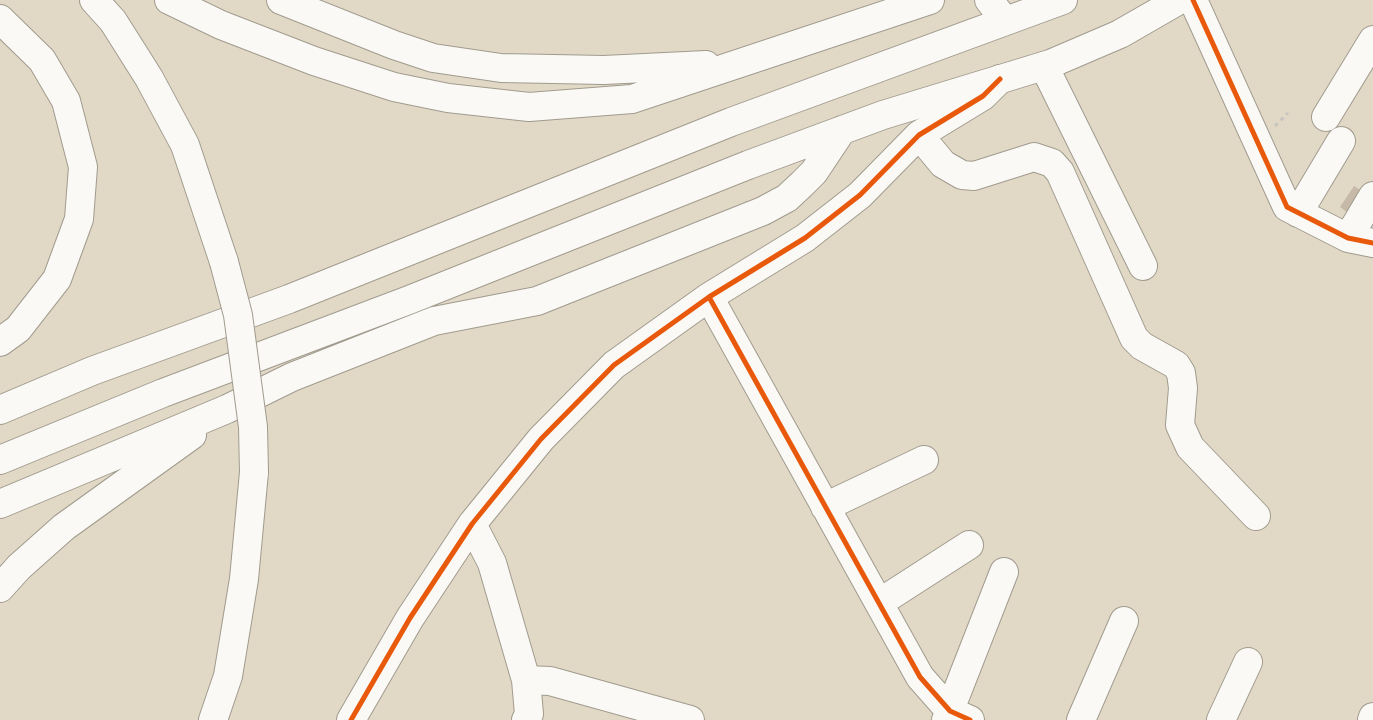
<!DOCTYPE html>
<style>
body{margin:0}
canvas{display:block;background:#e1d9c6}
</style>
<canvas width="1373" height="720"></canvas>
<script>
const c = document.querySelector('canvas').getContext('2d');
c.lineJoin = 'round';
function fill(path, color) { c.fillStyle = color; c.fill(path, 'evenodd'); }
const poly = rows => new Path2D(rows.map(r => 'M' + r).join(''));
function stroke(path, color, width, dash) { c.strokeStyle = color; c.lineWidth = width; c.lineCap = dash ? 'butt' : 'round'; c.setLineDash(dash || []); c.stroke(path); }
const building = poly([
 [1354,186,1367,194,1352,216,1340,207]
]);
const path = poly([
 [1275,126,1288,113]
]);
const minor = poly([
 [989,0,1005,21],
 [1193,0,1287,207,1348,238,1373,243],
 [1044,66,1143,266],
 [1326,117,1373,40],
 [919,135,943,164,962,175,974,176,1034,157,1052,163,1060,172,1134,338,1142,346,1176,365,1181,373,1183,388,1180,425,1190,447,1256,516],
 [1298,213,1341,141],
 [1348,238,1373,196],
 [709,297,920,677,950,711,970,720],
 [825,507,924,460],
 [472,524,492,563,526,680,529,714,526,720],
 [879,603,969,545],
 [526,680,550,681,690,720],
 [351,720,410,618,472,524,541,439,614,365,709,297,805,238,860,195,919,135,983,96,1000,79],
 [946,720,1004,572],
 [1081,720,1124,621],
 [1221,720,1248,662],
 [1372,720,1373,717]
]);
const highway = poly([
 [94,0,113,21,149,78,185,145,224,262],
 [169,0,221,25,314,61,394,87,448,98,529,107,632,99,930,0],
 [281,0,394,45,433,58,501,68,604,70,706,65],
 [0,19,42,60,66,101,83,167,79,219,57,279,18,329,0,342],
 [0,410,92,371,289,299,731,122,1063,0],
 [0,460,163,393,409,300,748,165,883,115,1050,64,1120,34,1179,0],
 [0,504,227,409,292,377,434,321,537,301,763,211,787,198,802,184,814,172,842,130],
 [0,588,19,567,64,527,192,435],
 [213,720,228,676,244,579,254,472]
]);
const highwayBridge = poly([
 [224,262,238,315,253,427,254,472]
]);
const cycleway = poly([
 [1193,0,1287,207,1348,238,1373,243],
 [709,297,920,677,950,711,970,720],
 [351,720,410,618,472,524,541,439,614,365,709,297,805,238,860,195,919,135,983,96,1000,79]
]);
fill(building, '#c6b9a8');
stroke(minor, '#a19b8e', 30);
stroke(highway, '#a19b8e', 30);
stroke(path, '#c8c5c1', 3, [4, 4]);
stroke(minor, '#faf9f6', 28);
stroke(highway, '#faf9f6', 28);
stroke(highwayBridge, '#a19b8e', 30, []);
stroke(highwayBridge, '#faf9f6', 28);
stroke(cycleway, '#e8590c', 5);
</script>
